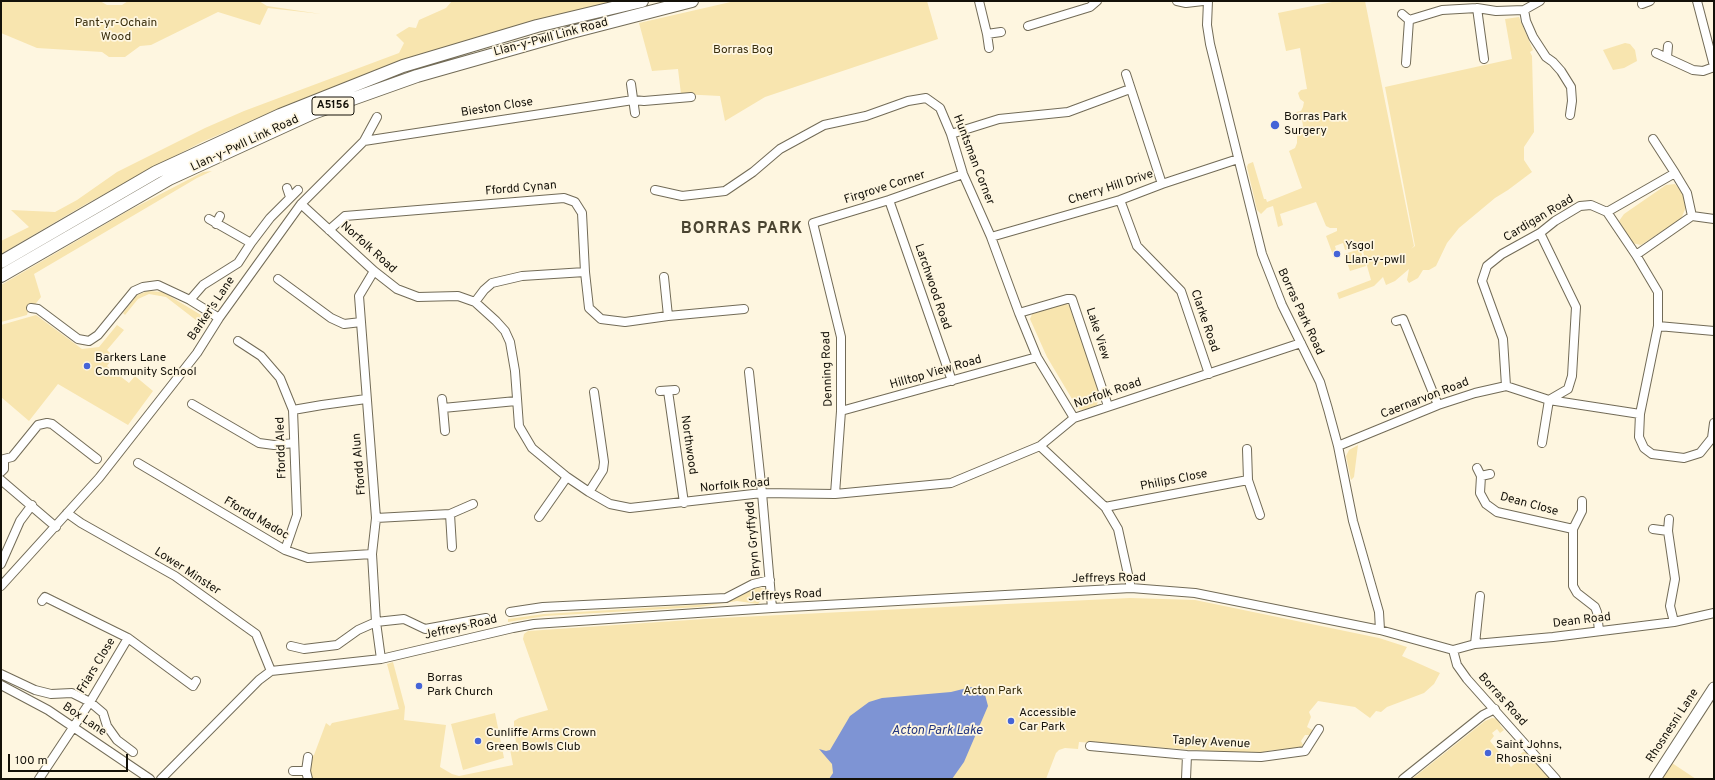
<!DOCTYPE html>
<style>
body{margin:0}
#map{position:relative;width:1715px;height:780px;overflow:hidden;background:#fef6e0;font-family:Overpass,sans-serif}
canvas{display:block}
.frame{position:absolute;inset:0;border:2px solid #141109;pointer-events:none}
.scale{position:absolute;left:8px;top:754px;width:120px;height:18px;box-sizing:border-box;border:2px solid #141109;border-top:0;padding-left:5px;font-size:12px;line-height:14px;white-space:nowrap;color:#141109;-webkit-text-stroke:3px #fef6e0;paint-order:stroke}
</style>
<div id="map">
<canvas width="1715" height="780"></canvas>
<div class="frame"></div>
<div class="scale">100 m</div>
</div>
<script>
const c = document.querySelector('canvas').getContext('2d');
c.lineJoin = 'round';
function fill(path, color) { c.fillStyle = color; c.fill(path, 'evenodd'); }
const poly = rows => new Path2D(rows.map(r => 'M' + r).join(''));
function stroke(path, color, width, dash) { c.strokeStyle = color; c.lineWidth = width; c.lineCap = dash ? 'butt' : 'round'; c.setLineDash(dash || []); c.stroke(path); }
function write(font, color, halo, rows, align = 'center') {
  c.font = font + ' Overpass,sans-serif'; c.lineWidth = 3.5; c.setLineDash([]); c.textBaseline = 'middle'; c.strokeStyle = halo; c.fillStyle = color; for (const [text, x, y, turn = 0] of rows) {
    c.save(); c.translate(x, y); c.rotate((+turn || 0) * Math.PI / 180); c.textAlign = isNaN(turn) ? turn : align; if (halo) c.strokeText(text, 0, 0); c.fillText(text, 0, 0); c.restore();
  }
}
const green = poly([
 [1,1,100,1,107,5,122,5,128,1,259,1,267,6,321,14,268,8,260,25,218,12,151,45,140,46,125,57,109,57,102,52,37,48,1,33],
 [452,1,629,1,393,66,281,108,202,142,173,157,86,204,1,254,1,241,29,227,11,210,55,212,77,200,117,172,205,128,244,111,399,53,404,43,396,35,409,27,416,28,419,20,446,8],
 [735,1,927,1,938,39,765,97,725,121,720,96,681,94,678,69,652,71,639,23],
 [1337,1,1365,1,1414,246,1411,249,1415,246,1385,87,1512,59,1505,19,1519,17,1533,50,1530,52,1532,56,1534,132,1524,147,1524,160,1532,172,1508,190,1495,198,1459,228,1447,243,1436,266,1429,270,1423,270,1418,278,1409,283,1407,280,1409,269,1395,281,1386,285,1383,277,1374,286,1339,299,1337,293,1371,280,1362,248,1359,246,1345,250,1343,243,1335,246,1337,253,1333,255,1326,236,1337,231,1337,228,1330,228,1326,226,1316,202,1280,214,1283,225,1278,227,1273,206,1267,208,1261,214,1257,210,1247,167,1248,164,1253,162,1264,199,1266,199,1267,202,1302,188,1289,151,1295,148,1297,143,1297,129,1303,126,1302,120,1297,117,1296,114,1296,112,1301,111,1303,107,1304,102,1300,99,1298,93,1301,90,1307,89,1300,48,1286,51,1278,13],
 [1625,43,1630,44,1635,50,1637,61,1624,68,1613,70,1603,50],
 [212,171,197,178,34,274,41,297,33,307,29,308,27,315,1,322,1,285,128,211,203,172],
 [1675,184,1683,194,1686,207,1681,219,1641,245,1632,243,1619,221,1624,214,1666,185],
 [1360,249,1366,266,1350,271,1344,254],
 [148,291,163,292,201,315,201,324,166,297,149,294,138,299,125,315,123,313,137,295],
 [1065,303,1070,306,1101,396,1099,396,1097,405,1084,410,1078,409,1047,357,1030,319,1033,312],
 [36,315,82,349,99,347,117,325,124,330,107,350,114,357,107,366,129,383,135,376,153,391,128,425,58,384,29,421,1,397,1,325],
 [1358,445,1354,477,1351,480,1346,456,1349,450],
 [757,587,765,589,763,598,758,604,737,601,699,607,545,616,508,622,508,619,544,614,710,604,727,600],
 [1130,598,1195,600,1379,638,1407,647,1402,656,1440,673,1434,684,1424,693,1387,707,1381,712,1376,711,1370,718,1355,707,1318,701,1309,712,1311,717,1307,727,1314,731,1309,735,1305,735,1301,741,1303,745,1299,749,1273,750,1255,754,1079,742,1078,749,1065,748,1059,750,1056,753,1046,779,311,779,310,757,314,755,326,723,330,726,332,723,399,709,387,664,393,662,405,707,404,720,446,725,440,767,452,774,459,776,513,765,509,744,516,742,514,730,514,721,519,718,548,710,523,639,524,634,528,631,719,618],
 [495,713,504,758,463,770,451,724],
 [1492,718,1499,719,1500,725,1504,730,1500,733,1497,729,1492,733,1494,736,1490,741,1511,767,1521,758,1519,755,1523,752,1527,752,1553,779,1412,779,1485,721],
 [1672,763,1696,779,1662,779]
]);
const water = poly([
 [971,687,979,687,984,691,988,706,964,762,952,779,829,779,833,773,832,764,819,749,826,751,830,750,850,716,869,702,882,698,951,692]
]);
const minor = poly([
 [979,1,987,34,989,48],
 [1177,1,1186,3,1203,1],
 [1208,1,1207,25,1210,44,1262,254,1282,305,1320,382,1328,409,1338,446,1353,521,1379,612,1380,630],
 [1697,1,1714,66],
 [1642,4,1650,1],
 [1477,8,1484,59],
 [1524,10,1526,21,1533,37,1546,57,1553,62,1561,71,1571,87,1572,101,1570,115],
 [1402,14,1409,20],
 [1028,26,1090,7,1097,1],
 [987,34,1001,32],
 [1656,53,1693,70,1703,71,1714,67],
 [1667,57,1668,46],
 [1406,63,1409,20,1442,10,1477,8,1496,11,1524,10,1540,1],
 [1126,74,1162,184],
 [631,84,635,113],
 [951,134,999,119,1068,112,1130,89],
 [364,141,633,100,644,101,691,97],
 [1675,173,1687,193,1692,216,1714,219],
 [287,188,290,197],
 [655,190,682,196,725,191,753,172,780,149,824,125,866,116,908,101,926,98,940,108,951,134,963,174,991,237,1019,313,1037,357,1074,418],
 [889,200,952,381],
 [1120,200,1137,246,1181,291,1209,374],
 [301,204,374,271,397,289,418,297,458,296,475,302,496,321,505,331,510,342,515,371,519,426,532,448,567,477,589,492,610,504,630,508,762,493,835,494,951,483,1040,446,1074,418,1301,343],
 [1607,212,1675,173,1653,139],
 [209,219,251,243],
 [216,224,220,216],
 [329,230,345,216,564,198,575,202,582,213,585,272,589,308,601,319,625,322,668,316,744,309],
 [1540,233,1576,307,1572,376,1568,389,1549,400,1542,443],
 [991,237,1120,200,1162,184,1238,159],
 [1636,255,1692,216],
 [374,271,359,296,376,518,372,554,376,622,381,659],
 [664,277,668,316],
 [278,279,331,318,344,324,361,322],
 [190,300,203,285,238,263,251,243,270,218,298,190],
 [475,302,484,290,492,283,522,276,585,272],
 [31,308,38,309,78,339,89,341,98,335,134,291,143,287,158,285,190,300,219,318],
 [1019,313,1067,299,1072,299,1108,406],
 [1396,321,1403,319,1438,405],
 [1658,326,1714,331],
 [238,341,261,356,280,378,293,410,297,515,285,550],
 [749,372,762,493,772,608],
 [1506,386,1503,339,1482,281,1487,266,1502,254,1540,233,1555,221,1580,206,1591,205,1607,212,1636,255,1658,292,1658,326,1640,414,1639,437,1644,448,1652,454,1684,458,1700,453,1712,438,1714,423],
 [660,391,675,390],
 [668,391,684,503],
 [442,399,443,408],
 [192,404,259,443,274,445,294,443],
 [293,410,322,405,366,399],
 [841,411,1037,357],
 [445,431,443,408,516,401],
 [1040,446,1105,507,1118,529,1131,588],
 [1338,446,1438,405,1475,393,1506,386,1549,400,1640,414],
 [1247,449,1248,480,1260,515],
 [138,463,285,550,308,558,372,554],
 [1477,468,1481,476,1480,493,1486,504,1497,512,1573,529],
 [1,472,4,469,4,459,12,457,38,425,47,423,52,424,97,459],
 [1481,476,1490,474],
 [1,480,56,527],
 [589,492,603,470,604,462,594,392],
 [835,494,841,411,841,337,813,223,889,200,963,174],
 [1582,501,1582,511,1573,529,1573,586,1577,593,1595,607,1597,612,1599,631],
 [1105,507,1248,480],
 [67,513,81,523,175,576,256,634,271,671],
 [450,514,452,547],
 [539,517,567,477],
 [376,518,450,514,473,504],
 [1669,519,1668,531,1675,579,1670,606,1674,622],
 [1653,529,1668,531],
 [1,564,20,521,32,505],
 [1,586,99,478,197,353,219,318,301,204,364,141,377,117],
 [42,601,45,597,128,638,193,686,196,681],
 [510,612,543,607,726,598,753,584,770,580],
 [1475,644,1480,596],
 [291,646,304,649,337,645,358,630,376,622,404,619,425,629,486,618],
 [1453,650,1475,644,1553,637,1674,622,1714,613],
 [1453,650,1457,665,1467,679,1556,779],
 [1,674,35,690,51,694,72,693,90,702,103,713,107,726,117,740,133,752],
 [1,685,48,710,150,779],
 [1090,746,1187,755,1261,757,1305,751,1319,729],
 [293,771,306,771],
 [39,779,90,702,128,638],
 [161,779,259,680,271,671,381,659,513,628,534,624,772,608,1131,588,1195,593,1380,630,1453,650],
 [308,779,306,771,308,757],
 [1186,779,1187,755],
 [1403,779,1483,715,1495,709]
]);
const major = poly([
 [1655,779,1714,688]
]);
const highway = poly([
 [1,262,156,172,280,115,403,66,537,26,642,1],
 [1,276,169,179,313,113,417,76,572,32,692,1]
]);
const markers = [
 [1275,125,5,"#4564d7"],
 [1337,254,4,"#4564d7"],
 [87,366,4,"#4564d7"],
 [419,686,4,"#4564d7"],
 [1011,721,4,"#4564d7"],
 [478,741,4,"#4564d7"],
 [1488,753,4,"#4564d7"]
];
const shields = [
 [333,106,42]
];
const shieldNames = [
 ["A5156",333,106]
];
const parkNames = [
 ["Pant-yr-Ochain",116,24],
 ["Wood",116,38],
 ["Borras Bog",743,51],
 ["Acton Park",993,692]
];
const streetNames = [
 ["Llan-y-Pwll Link Road",551,38,-15],
 ["Bieston Close",497,108,-9],
 ["Llan-y-Pwll Link Road",245,144,-25],
 ["Huntsman Corner",973,160,69],
 ["Firgrove Corner",885,188,-18],
 ["Cherry Hill Drive",1111,188,-18],
 ["Ffordd Cynan",521,189,-5],
 ["Cardigan Road",1539,219,-31],
 ["Norfolk Road",368,248,42],
 ["Larchwood Road",932,287,71],
 ["Barker's Lane",212,309,-56],
 ["Borras Park Road",1300,312,65],
 ["Clarke Road",1204,321,71],
 ["Lake View",1097,334,72],
 ["Denning Road",828,369,-92],
 ["Hilltop View Road",936,373,-16],
 ["Norfolk Road",1108,394,-19],
 ["Caernarvon Road",1425,399,-21],
 ["Northwood",688,445,82],
 ["Ffordd Aled",282,448,-92],
 ["Ffordd Alun",360,464,-95],
 ["Philips Close",1174,481,-11],
 ["Norfolk Road",735,486,-5],
 ["Dean Close",1529,505,15],
 ["Ffordd Madoc",256,519,30],
 ["Bryn Gryffydd",754,539,-95],
 ["Lower Minster",187,572,33],
 ["Jeffreys Road",1109,579,-1],
 ["Jeffreys Road",785,596,-3],
 ["Dean Road",1582,621,-7],
 ["Jeffreys Road",461,628,-13],
 ["Friars Close",97,666,-59],
 ["Borras Road",1502,700,48],
 ["Box Lane",84,720,34],
 ["Rhosnesni Lane",1673,726,-57],
 ["Tapley Avenue",1211,743,3]
];
const poiNames = [
 ["Borras Park",1284,118],
 ["Surgery",1284,132],
 ["Ysgol",1345,247],
 ["Llan-y-pwll",1345,261],
 ["Barkers Lane",95,359],
 ["Community School",95,373],
 ["Borras",427,679],
 ["Park Church",427,693],
 ["Accessible",1019,714],
 ["Car Park",1019,728],
 ["Cunliffe Arms Crown",486,734],
 ["Green Bowls Club",486,748],
 ["Saint Johns,",1496,746],
 ["Rhosnesni",1496,760]
];
const waterNames = [
 ["Acton Park Lake",937,731]
];
const districtNames = [
 ["BORRAS PARK",742,230]
];
fill(green, '#f8e5af');
fill(water, '#7e94d4');
stroke(minor, '#726b57', 10);
stroke(major, '#726b57', 13);
stroke(highway, '#726b57', 14);
stroke(minor, '#fff', 8);
stroke(major, '#fff', 11);
stroke(highway, '#fff', 12);
for (const [x, y, r, color] of markers) { const dot = new Path2D(); dot.arc(x, y, r, 0, 2 * Math.PI); c.fillStyle = color; c.fill(dot); stroke(dot, '#fef6e0', 1.5); }
for (const [x, y, w] of shields) { const box = new Path2D(); box.roundRect(x - w / 2, y - 9, w, 18, 3); c.fillStyle = '#fef6e0'; c.fill(box); stroke(box, '#141109', 1); }
write('bold 11px', '#141109', null, shieldNames);
write('12px', '#382d0c', '#fef6e0', parkNames);
write('12px', '#141109', '#fef6e0', streetNames);
write('12px', '#141109', '#fef6e0', poiNames, 'left');
write('italic 13px', '#22357f', '#fef6e0', waterNames);
c.letterSpacing = '1px';
write('bold 16px', '#4a4431', '#fef6e0', districtNames);
c.letterSpacing = '0px';
</script>
